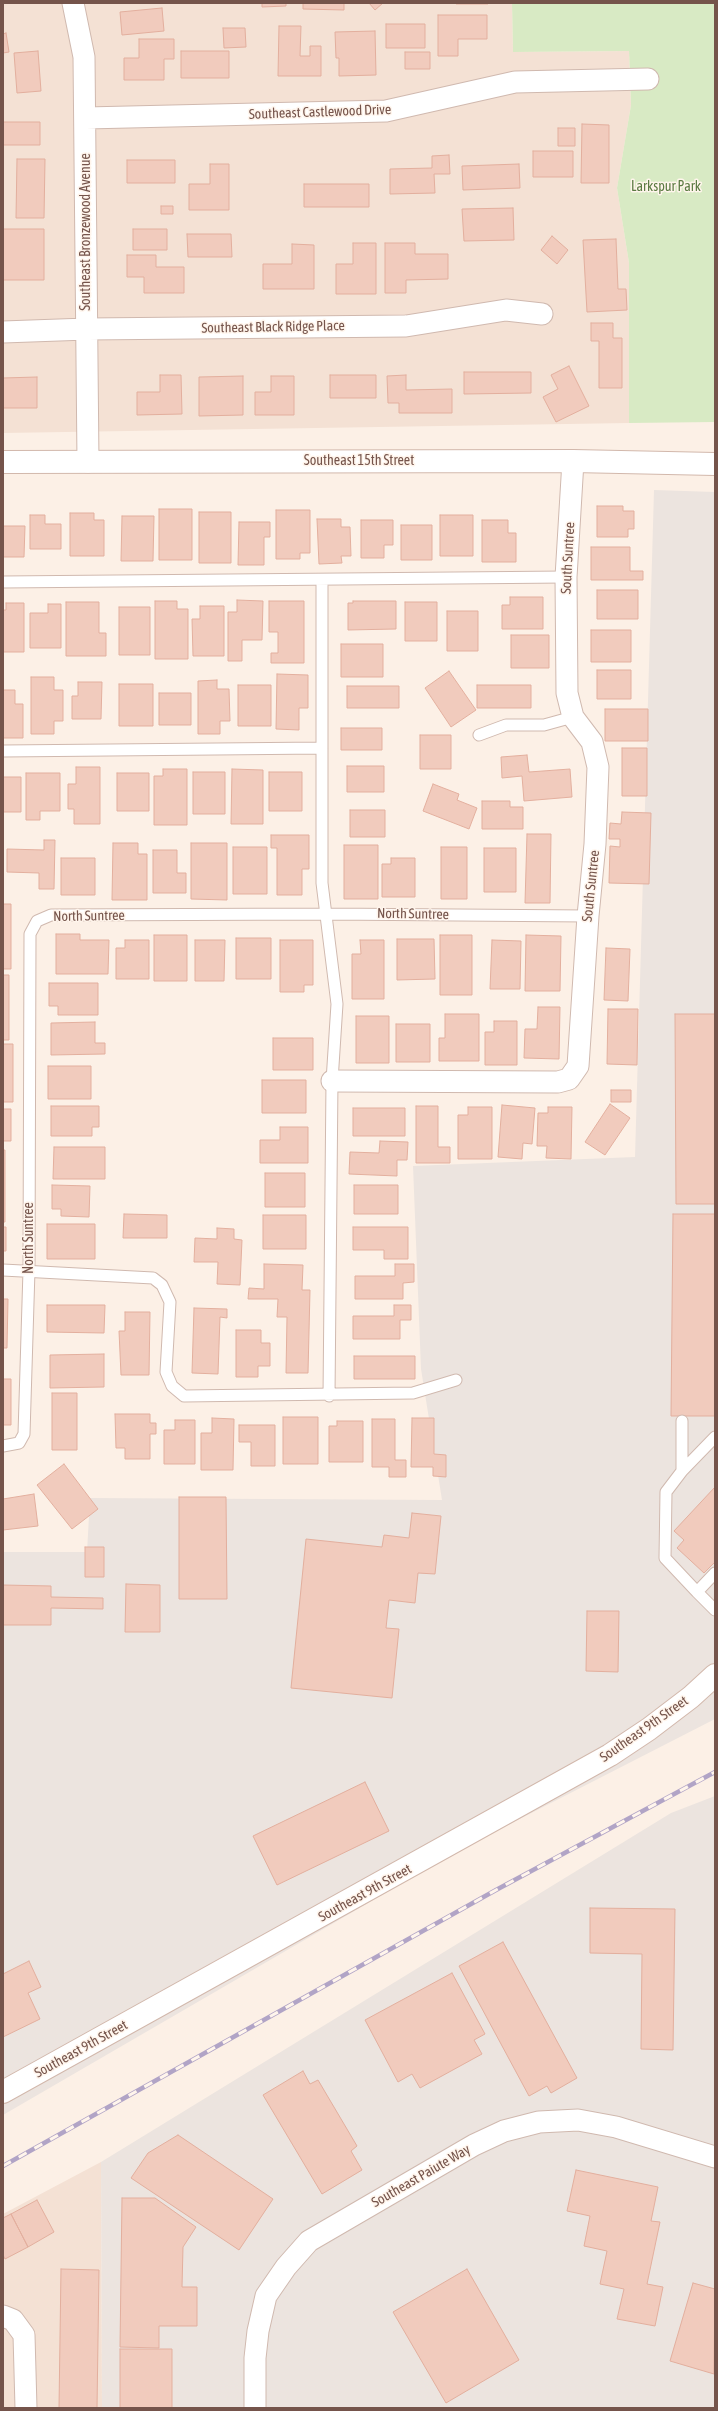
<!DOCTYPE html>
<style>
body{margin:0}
#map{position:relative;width:718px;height:2411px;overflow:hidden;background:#fcf0e6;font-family:"Asap Condensed",sans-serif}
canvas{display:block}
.frame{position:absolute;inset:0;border:4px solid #75544b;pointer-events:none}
</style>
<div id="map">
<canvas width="718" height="2411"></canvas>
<div class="frame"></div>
</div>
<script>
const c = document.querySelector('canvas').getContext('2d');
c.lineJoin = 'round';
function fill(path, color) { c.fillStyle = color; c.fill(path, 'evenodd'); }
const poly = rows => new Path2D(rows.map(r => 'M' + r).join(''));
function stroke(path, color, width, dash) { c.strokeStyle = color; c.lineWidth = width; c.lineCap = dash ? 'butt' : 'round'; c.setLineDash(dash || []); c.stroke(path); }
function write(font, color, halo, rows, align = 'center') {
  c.font = font + ' "Asap Condensed",sans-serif'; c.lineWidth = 3; c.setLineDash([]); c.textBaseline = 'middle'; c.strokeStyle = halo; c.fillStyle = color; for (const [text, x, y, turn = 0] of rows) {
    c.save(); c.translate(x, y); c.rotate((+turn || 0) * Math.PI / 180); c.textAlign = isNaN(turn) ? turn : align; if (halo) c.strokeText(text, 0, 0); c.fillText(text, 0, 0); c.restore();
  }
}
const residential = poly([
 [3,3,512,3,513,52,629,51,631,105,617,188,629,263,629,423,3,433],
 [101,2162,102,2408,3,2408,3,2214]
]);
const industrial = poly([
 [654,490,715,492,715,1719,463,1848,3,2115,3,1552,87,1552,90,1498,442,1500,421,1369,413,1166,635,1157],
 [715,1796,715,2408,102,2408,101,2162,671,1813]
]);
const green = poly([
 [512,3,715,3,715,422,629,423,629,263,617,188,631,105,629,51,513,52]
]);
const building = poly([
 [262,3,286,3,286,6,262,7,262,3],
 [303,3,344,3,344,10,303,9,303,3],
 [369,3,383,3,375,10,369,3],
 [456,3,488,3,488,4,456,4,456,3],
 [162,8,164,31,122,35,120,12,162,8],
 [438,15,487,15,487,39,458,39,458,56,438,56,438,15],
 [386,24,425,24,425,48,386,48,386,24],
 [279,26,301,26,300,56,310,56,310,46,321,46,321,76,278,76,279,26],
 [223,28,245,28,246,47,224,48,223,28],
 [375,31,376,75,339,76,339,58,336,58,335,32,375,31],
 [6,33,9,52,3,53,3,34,6,33],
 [139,39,174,39,174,59,164,59,164,80,124,80,124,58,139,58,139,39],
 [38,51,41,91,17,93,14,53,38,51],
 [181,51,229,51,229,78,181,78,181,51],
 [405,52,430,52,430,69,405,69,405,52],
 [3,122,40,122,40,145,3,145,3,122],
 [582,124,609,125,609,183,581,183,582,124],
 [558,128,575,128,575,146,558,146,558,128],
 [533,151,573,151,573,177,533,177,533,151],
 [449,155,450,174,434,174,435,193,390,194,390,169,432,168,432,156,449,155],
 [17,159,45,159,44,218,16,218,17,159],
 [127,160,175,160,175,183,127,183,127,160],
 [210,164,229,164,229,210,189,210,189,184,210,184,210,164],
 [519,164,520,188,463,190,462,166,519,164],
 [304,184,369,184,369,207,304,207,304,184],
 [161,206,173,206,173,214,161,214,161,206],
 [513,208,514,240,464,241,462,209,513,208],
 [3,229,44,229,44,280,3,280,3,229],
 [133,229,167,229,167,250,133,250,133,229],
 [187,234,231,234,232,257,188,257,187,234],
 [552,236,568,250,557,264,541,250,552,236],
 [616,239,618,289,626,289,627,310,587,312,583,240,616,239],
 [353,243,376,243,376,294,336,294,336,264,353,264,353,243],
 [385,243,415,243,415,254,448,254,448,279,406,280,406,293,385,293,385,243],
 [292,244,314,245,314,289,263,289,263,264,292,264,292,244],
 [127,255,156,255,156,267,184,267,184,293,144,293,144,277,127,277,127,255],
 [591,323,613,323,613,338,622,338,622,388,599,388,599,341,591,341,591,323],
 [569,366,589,406,556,422,543,397,558,389,551,375,569,366],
 [464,372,531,372,531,393,464,394,464,372],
 [160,375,181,375,182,414,137,415,137,392,160,392,160,375],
 [330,375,376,375,376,398,330,398,330,375],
 [406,375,406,390,452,389,452,413,399,413,399,403,388,403,387,376,406,375],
 [243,376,243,415,199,416,199,377,243,376],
 [271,376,294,376,294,415,255,415,255,392,271,392,271,376],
 [37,377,37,408,3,408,3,378,37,377],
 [597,506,623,506,623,511,634,511,634,529,628,529,628,537,597,537,597,506],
 [159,509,192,509,192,560,159,560,159,509],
 [276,510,310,510,310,553,300,553,300,559,276,559,276,510],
 [199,512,231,512,231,563,199,563,199,512],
 [70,513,94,513,94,520,104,520,104,556,70,556,70,513],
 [30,515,45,515,45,524,61,524,61,549,30,549,30,515],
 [440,515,473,515,473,556,440,556,440,515],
 [122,516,154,516,153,561,121,561,122,516],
 [317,519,341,519,341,527,350,527,351,556,341,556,342,563,319,564,317,519],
 [361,520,393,520,393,545,384,545,384,558,361,558,361,520],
 [482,520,508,520,508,533,516,533,516,562,482,562,482,520],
 [239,522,270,522,270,537,264,537,264,565,238,565,239,522],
 [401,525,432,525,432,560,401,560,401,525],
 [3,526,25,526,24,557,3,557,3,526],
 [591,547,630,547,630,571,643,571,643,580,591,580,591,547],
 [597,590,638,590,638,619,597,619,597,590],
 [510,597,543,597,543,629,502,629,502,605,510,605,510,597],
 [237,600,263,601,262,640,242,640,242,661,228,661,228,612,237,612,237,600],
 [155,601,177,601,177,609,188,609,188,659,155,659,155,601],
 [269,601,304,601,304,663,271,663,271,653,278,653,278,632,269,632,269,601],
 [353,601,396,601,396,629,348,630,348,603,353,603,353,601],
 [66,602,99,602,99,633,106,633,106,656,66,656,66,602],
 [405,602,437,602,437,641,405,641,405,602],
 [6,603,24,603,24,652,3,652,3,610,6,610,6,603],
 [48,604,61,604,61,648,30,648,30,613,48,613,48,604],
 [200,606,224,606,224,656,193,656,192,619,200,619,200,606],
 [119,607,150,607,150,655,119,655,119,607],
 [447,611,478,611,478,651,447,651,447,611],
 [591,630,631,630,631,662,591,662,591,630],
 [511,635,549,635,549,668,511,668,511,635],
 [341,644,383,644,383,677,341,677,341,644],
 [597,670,631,670,631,699,597,699,597,670],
 [449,671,476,710,451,727,425,688,449,671],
 [277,674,308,675,308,708,299,708,299,730,276,729,277,674],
 [31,677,54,677,54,690,63,690,63,721,54,721,54,734,31,734,31,677],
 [217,680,217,689,229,689,230,721,220,721,220,734,198,734,198,681,217,680],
 [78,682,102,682,101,719,72,719,72,696,78,696,78,682],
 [119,684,153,684,153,726,119,726,119,684],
 [238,685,271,685,271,726,238,726,238,685],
 [477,685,531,685,531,708,477,708,477,685],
 [347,686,399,686,399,708,347,708,347,686],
 [3,690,15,690,15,704,23,704,23,738,3,738,3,690],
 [159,693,191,693,191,725,159,725,159,693],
 [605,709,648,709,648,741,605,741,605,709],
 [341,728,382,728,382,750,341,750,341,728],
 [420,735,451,735,451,769,420,769,420,735],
 [622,748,647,748,647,796,622,796,622,748],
 [527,755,529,772,570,769,572,797,524,801,522,776,502,778,501,757,527,755],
 [347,766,384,766,384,792,347,792,347,766],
 [76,767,100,767,100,824,74,824,74,809,68,809,68,784,76,784,76,767],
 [163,769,187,769,187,825,154,825,154,776,163,776,163,769],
 [232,769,263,770,263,824,231,824,232,769],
 [193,772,225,772,225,814,193,814,193,772],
 [269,772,302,772,302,811,269,811,269,772],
 [26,773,60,773,60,811,40,811,40,820,26,820,26,773],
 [117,773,149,773,149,811,117,811,117,773],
 [3,777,21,777,21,812,3,812,3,777],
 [433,784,459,794,457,800,477,808,469,829,423,811,433,784],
 [482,801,510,801,510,807,523,807,523,829,482,829,482,801],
 [350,810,385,810,385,837,350,837,350,810],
 [622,812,651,813,649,884,609,883,610,846,620,847,620,839,609,839,610,823,621,824,622,812],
 [527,834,551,834,550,903,525,903,527,834],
 [271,835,309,835,309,869,302,869,302,895,277,895,277,848,271,848,271,835],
 [44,840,55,840,54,889,39,889,39,873,7,872,7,849,44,850,44,840],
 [113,843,138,843,138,854,147,854,147,900,112,900,113,843],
 [191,843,227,843,227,900,191,899,191,843],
 [344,845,378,845,378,899,344,899,344,845],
 [233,847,267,847,267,894,233,894,233,847],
 [441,847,467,847,467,899,441,899,441,847],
 [484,848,516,848,516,892,484,892,484,848],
 [153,850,177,850,177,873,186,873,186,893,153,893,153,850],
 [61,858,95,858,95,895,61,895,61,858],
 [391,858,415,858,415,897,382,897,382,864,391,864,391,858],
 [3,904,11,904,11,969,3,969,3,904],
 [56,934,80,934,80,940,109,940,108,974,56,974,56,934],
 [154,935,187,935,187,981,154,981,154,935],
 [440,935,472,935,472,995,440,995,440,935],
 [526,935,561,936,560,991,525,991,526,935],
 [236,938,271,938,271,979,236,979,236,938],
 [397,939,434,939,435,979,397,980,397,939],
 [125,940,149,940,149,979,116,979,116,948,125,948,125,940],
 [195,940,225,940,224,981,195,981,195,940],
 [280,940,313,940,313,985,304,985,304,992,280,992,280,940],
 [360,940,384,940,384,999,352,999,352,954,361,954,360,940],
 [492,940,521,941,520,989,490,989,492,940],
 [606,948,630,949,628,1001,604,1000,606,948],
 [3,975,9,975,9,1040,3,1040,3,975],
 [49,983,98,983,98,1015,58,1015,58,1006,49,1006,49,983],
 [538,1007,560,1007,559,1059,524,1058,525,1029,537,1029,538,1007],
 [608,1009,638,1009,637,1065,607,1064,608,1009],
 [445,1014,479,1014,479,1061,439,1061,439,1038,445,1038,445,1014],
 [675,1014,715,1014,715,1204,676,1204,675,1014],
 [356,1016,389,1016,389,1063,356,1063,356,1016],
 [494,1021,517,1021,517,1065,485,1065,485,1032,494,1032,494,1021],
 [95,1022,95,1043,105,1043,105,1054,51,1055,51,1023,95,1022],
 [396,1024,430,1024,430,1062,396,1062,396,1024],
 [273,1038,313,1038,313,1070,273,1070,273,1038],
 [3,1044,13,1044,13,1102,3,1102,3,1044],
 [48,1066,91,1066,91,1099,48,1099,48,1066],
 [262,1080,306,1080,306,1113,262,1113,262,1080],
 [611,1090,631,1090,631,1102,611,1102,611,1090],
 [610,1104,630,1118,605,1155,585,1142,610,1104],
 [502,1105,535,1108,532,1144,523,1143,522,1159,498,1157,502,1105],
 [51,1106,99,1106,99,1127,92,1127,92,1136,51,1136,51,1106],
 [416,1106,438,1106,438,1147,450,1147,450,1163,416,1163,416,1106],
 [468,1107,492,1107,492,1159,458,1159,458,1115,468,1115,468,1107],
 [548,1107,572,1107,571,1159,546,1158,547,1146,537,1146,538,1113,548,1113,548,1107],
 [353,1108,405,1108,405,1136,353,1136,353,1108],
 [3,1109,11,1109,11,1141,3,1141,3,1109],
 [280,1127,308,1127,308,1163,260,1163,260,1140,280,1140,280,1127],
 [380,1141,408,1142,407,1160,397,1160,397,1176,349,1174,350,1152,379,1153,380,1141],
 [54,1147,105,1147,105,1179,53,1179,54,1147],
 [3,1150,5,1150,5,1222,3,1222,3,1150],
 [265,1173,305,1173,305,1207,265,1207,265,1173],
 [52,1185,90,1186,89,1217,61,1216,61,1209,52,1209,52,1185],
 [354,1185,398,1185,398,1214,354,1214,354,1185],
 [124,1214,167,1215,167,1238,123,1238,124,1214],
 [673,1214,715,1214,715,1416,671,1416,673,1214],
 [263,1215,306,1215,306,1249,263,1249,263,1215],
 [47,1224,95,1224,95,1259,47,1259,47,1224],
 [3,1227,6,1227,6,1251,3,1251,3,1227],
 [353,1227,408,1227,408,1259,384,1259,384,1250,353,1250,353,1227],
 [217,1228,234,1229,234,1239,242,1240,240,1285,217,1284,218,1262,194,1262,195,1238,217,1239,217,1228],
 [264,1264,303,1265,302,1290,310,1290,308,1373,286,1373,287,1317,277,1317,278,1299,248,1299,249,1288,264,1289,264,1264],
 [395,1264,414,1264,414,1282,403,1283,403,1299,355,1299,355,1276,395,1276,395,1264],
 [3,1299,8,1299,7,1348,3,1348,3,1299],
 [47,1305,105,1305,104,1333,47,1332,47,1305],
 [394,1305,411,1305,411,1320,400,1320,400,1339,353,1339,353,1316,394,1316,394,1305],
 [194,1308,227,1309,227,1318,220,1317,218,1374,192,1373,194,1308],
 [125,1312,150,1312,149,1375,121,1375,119,1331,125,1331,125,1312],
 [236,1330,261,1330,261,1343,270,1343,270,1366,258,1366,258,1377,236,1377,236,1330],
 [104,1354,104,1387,50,1388,50,1355,104,1354],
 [354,1356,415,1356,415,1379,354,1379,354,1356],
 [3,1379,11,1379,11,1425,3,1425,3,1379],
 [52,1393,77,1393,77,1450,52,1450,52,1393],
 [115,1414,150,1414,150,1423,156,1423,156,1434,150,1434,150,1459,125,1459,125,1448,116,1448,115,1414],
 [283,1417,318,1417,318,1464,283,1464,283,1417],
 [212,1418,234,1419,233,1470,201,1470,201,1433,212,1433,212,1418],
 [412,1418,434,1418,434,1454,446,1455,446,1477,433,1476,433,1467,411,1467,412,1418],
 [372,1419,395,1419,395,1460,406,1460,406,1477,389,1477,389,1467,372,1467,372,1419],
 [175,1420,195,1420,195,1464,164,1464,164,1430,175,1430,175,1420],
 [337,1421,363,1421,363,1462,329,1462,329,1426,337,1426,337,1421],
 [239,1425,275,1425,275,1466,251,1466,251,1442,239,1442,239,1425],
 [64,1464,98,1509,72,1529,37,1485,64,1464],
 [715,1487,715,1562,704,1573,677,1548,684,1540,674,1531,715,1487],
 [34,1494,38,1526,3,1530,3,1499,34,1494],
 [179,1497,226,1497,227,1599,179,1599,179,1497],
 [412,1513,441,1516,435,1574,418,1573,415,1603,389,1600,386,1628,399,1629,392,1698,291,1688,306,1539,382,1547,384,1535,409,1538,412,1513],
 [85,1547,104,1547,104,1577,85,1577,85,1547],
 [126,1584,160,1585,160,1632,125,1632,126,1584],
 [3,1585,51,1586,51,1597,103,1598,103,1609,51,1608,51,1625,3,1625,3,1585],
 [587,1611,619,1611,618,1672,586,1671,587,1611],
 [365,1782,389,1831,277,1885,253,1836,365,1782],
 [590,1908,675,1909,673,2050,641,2049,642,1954,590,1953,590,1908],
 [503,1942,577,2078,551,2093,547,2086,529,2096,459,1966,503,1942],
 [29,1961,41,1987,28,1993,40,2019,3,2037,3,1974,29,1961],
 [452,1973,485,2034,474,2040,482,2054,420,2088,412,2074,398,2082,365,2020,452,1973],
 [303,2071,310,2084,318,2080,357,2146,351,2151,362,2170,322,2194,263,2095,303,2071],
 [178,2135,273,2199,239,2250,131,2178,148,2153,178,2135],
 [576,2170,658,2187,651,2221,660,2222,647,2284,663,2287,655,2326,617,2319,624,2289,600,2284,607,2251,584,2246,590,2216,567,2211,576,2170],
 [122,2198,155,2198,196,2227,183,2247,182,2287,197,2287,197,2326,159,2326,159,2348,120,2347,122,2198],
 [37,2200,54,2232,28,2247,11,2214,37,2200],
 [11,2214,28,2247,5,2259,3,2255,3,2218,11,2214],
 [61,2269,99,2270,97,2408,59,2408,61,2269],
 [467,2269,519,2360,446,2403,393,2312,467,2269],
 [693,2283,715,2289,714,2374,670,2361,693,2283],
 [120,2349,172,2349,172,2408,120,2408,120,2349]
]);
const lane = poly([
 [322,580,322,883,337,1004,332,1081,329,1396],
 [3,582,566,577],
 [479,735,506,725,544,725,573,717],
 [3,751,322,748],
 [3,1270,153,1278,162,1285,170,1302,166,1372,172,1386,184,1396,413,1393,456,1380],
 [682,1421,682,1471],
 [3,1446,19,1443,24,1434,29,1270,30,934,37,921,51,915,327,914,588,916],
 [715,1573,697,1592,715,1610],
 [697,1592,665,1558,666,1492,682,1471,715,1437]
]);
const street = poly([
 [73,3,84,57,88,462],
 [86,118,386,111,515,82,648,79],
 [3,332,87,329,406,326,506,310,542,314],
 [332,1081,558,1082,569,1079,578,1066,588,916,595,844,598,767,592,742,573,717,567,693,566,577,573,461],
 [3,2316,13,2320,24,2335,26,2408],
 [255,2408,255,2358,258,2331,266,2296,286,2267,309,2241,474,2145,504,2131,539,2122,578,2120,616,2127,715,2157]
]);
const secondary = poly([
 [3,462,573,461,715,464],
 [3,2092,610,1755,649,1729,691,1697,715,1675]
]);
const rail = poly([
 [3,2166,496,1890,715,1772]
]);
const streetNames = [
 ["Southeast Castlewood Drive",320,112,-2],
 ["Southeast Bronzewood Avenue",86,232,-90],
 ["Southeast Black Ridge Place",273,327,-1],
 ["Southeast 15th Street",359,461],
 ["South Suntree",568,558,-87],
 ["South Suntree",591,886,-84],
 ["North Suntree",413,914,1],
 ["North Suntree",89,916,-1],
 ["North Suntree",29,1238,-90],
 ["Southeast 9th Street",644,1729,-35],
 ["Southeast 9th Street",365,1893,-29],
 ["Southeast 9th Street",81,2049,-29],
 ["Southeast Paiute Way",421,2176,-30]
];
const parkNames = [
 ["Larkspur Park",666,187]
];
fill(residential, '#f4e1d4');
fill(industrial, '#ece4df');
fill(green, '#d8eac4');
fill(building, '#f1cbbd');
stroke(building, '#e3af9e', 1);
stroke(lane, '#d0b9af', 13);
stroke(street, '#d0b9af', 23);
stroke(secondary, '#d2b8ac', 24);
stroke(lane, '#fff', 11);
stroke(street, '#fff', 21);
stroke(secondary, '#fff', 22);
stroke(rail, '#b1a4c6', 4.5);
stroke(rail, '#fff5ec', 3, [9]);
write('14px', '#75544b', '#fff5ec', streetNames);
write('14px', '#5b7a42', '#fff5ec', parkNames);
</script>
